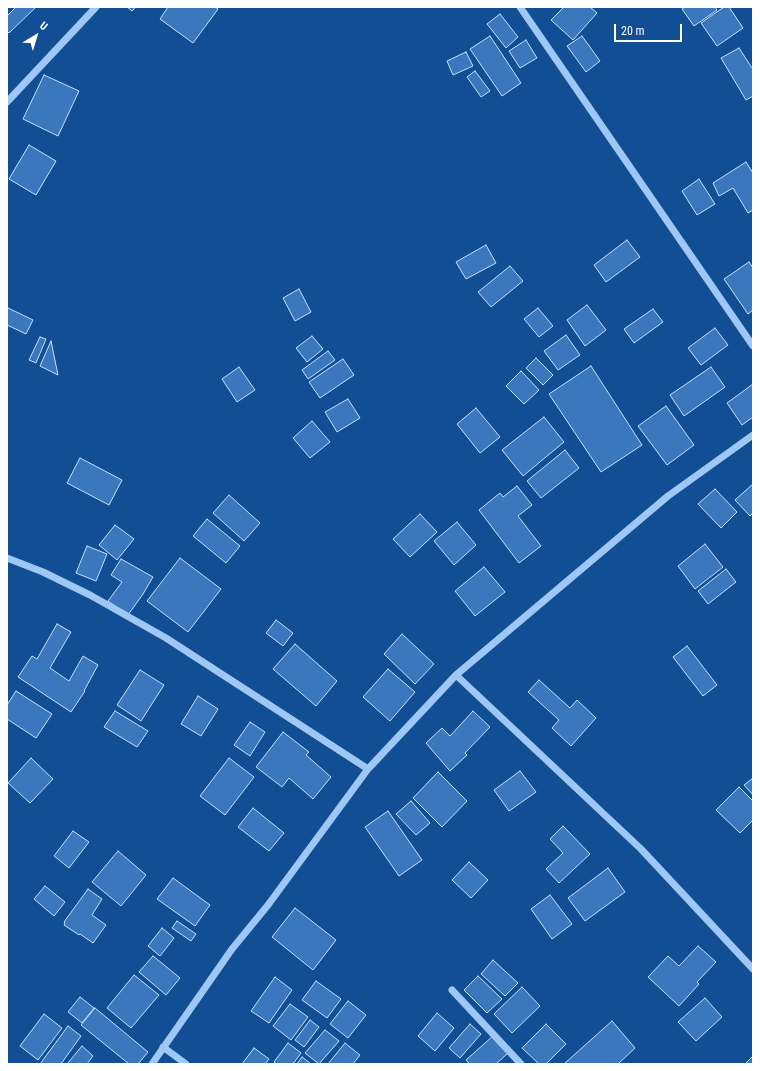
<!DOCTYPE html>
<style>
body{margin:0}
#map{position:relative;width:760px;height:1071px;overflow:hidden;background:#114e93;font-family:"Roboto Condensed",sans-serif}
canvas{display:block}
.frame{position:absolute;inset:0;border:8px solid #fff;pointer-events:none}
.north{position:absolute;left:16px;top:16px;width:40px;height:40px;-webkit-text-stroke:3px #114e93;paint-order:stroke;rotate:38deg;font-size:11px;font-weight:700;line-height:16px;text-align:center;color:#fff}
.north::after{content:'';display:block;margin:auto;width:14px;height:18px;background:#fff;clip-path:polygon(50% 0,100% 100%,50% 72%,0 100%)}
.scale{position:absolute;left:614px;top:24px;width:68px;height:18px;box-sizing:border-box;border:2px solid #fff;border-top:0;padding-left:5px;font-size:12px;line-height:14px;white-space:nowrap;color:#fff;-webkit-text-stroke:3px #114e93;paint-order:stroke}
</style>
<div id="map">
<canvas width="760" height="1071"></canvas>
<div class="frame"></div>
<div class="north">U</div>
<div class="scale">20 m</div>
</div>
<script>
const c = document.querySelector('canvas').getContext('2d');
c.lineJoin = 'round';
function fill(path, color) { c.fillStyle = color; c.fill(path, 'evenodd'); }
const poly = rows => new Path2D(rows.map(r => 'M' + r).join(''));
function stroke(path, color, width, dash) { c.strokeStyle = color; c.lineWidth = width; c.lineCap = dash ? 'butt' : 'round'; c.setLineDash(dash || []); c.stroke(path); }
const building = poly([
 [16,7,36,7,9,33,7,31,7,16,16,7],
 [127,7,136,7,132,11,127,7],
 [168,7,215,7,218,9,193,43,160,19,168,7],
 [564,7,590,7,597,13,573,40,551,20,564,7],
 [685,7,715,7,717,10,694,26,682,9,685,7],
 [724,7,729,7,743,28,717,46,701,23,724,7],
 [500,14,518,37,506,48,487,24,500,14],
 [490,36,521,83,502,96,470,49,490,36],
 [582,36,600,61,586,72,567,46,582,36],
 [526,40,537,58,520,68,509,51,526,40],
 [739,48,752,68,753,67,753,96,746,100,721,58,739,48],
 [466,52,473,66,453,75,447,61,466,52],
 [475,71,490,91,481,97,467,77,475,71],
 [44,75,79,91,58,136,23,119,44,75],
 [29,145,56,161,36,195,9,179,29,145],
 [746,162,753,173,753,210,748,213,733,188,719,196,713,183,746,162],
 [699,179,715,204,697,215,682,191,699,179],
 [627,240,640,257,606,282,594,265,627,240],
 [486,245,496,263,466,279,456,262,486,245],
 [749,262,753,268,753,310,748,314,724,279,749,262],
 [510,266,523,281,491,307,478,292,510,266],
 [299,289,311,312,295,321,283,298,299,289],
 [587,305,606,330,585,346,567,320,587,305],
 [8,308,33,320,26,334,7,325,7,311,8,308],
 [538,308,553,326,539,337,524,319,538,308],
 [653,309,663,322,634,343,624,329,653,309],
 [715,328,728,345,701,365,688,348,715,328],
 [566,335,580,355,558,370,544,351,566,335],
 [312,336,323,349,307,362,296,348,312,336],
 [40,337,46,339,36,363,29,360,40,337],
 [51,341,58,375,40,366,51,341],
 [328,351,335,360,308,379,302,370,328,351],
 [536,358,553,375,543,385,526,368,536,358],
 [343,359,354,375,320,398,309,382,343,359],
 [591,366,642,445,601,472,549,394,591,366],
 [239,367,255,390,237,402,222,379,239,367],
 [711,367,725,387,684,416,670,395,711,367],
 [521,371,539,390,524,404,506,386,521,371],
 [753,384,753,417,742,425,727,403,753,384],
 [348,399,360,418,337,432,325,412,348,399],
 [666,406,694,445,667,465,638,426,666,406],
 [476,408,500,437,480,453,457,424,476,408],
 [544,417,564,442,523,476,502,450,544,417],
 [312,421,330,442,310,458,293,438,312,421],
 [565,450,579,468,541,498,527,481,565,450],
 [80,458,122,480,109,505,67,483,80,458],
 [753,484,753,513,750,516,735,500,753,484],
 [517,486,532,505,518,516,541,546,519,563,479,510,500,493,503,497,517,486],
 [715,489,737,512,721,528,698,504,715,489],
 [229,495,260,523,244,541,213,513,229,495],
 [420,514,437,532,410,557,393,539,420,514],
 [207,519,240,546,226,563,193,536,207,519],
 [457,522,476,545,454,565,434,541,457,522],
 [115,525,134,539,117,560,99,545,115,525],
 [705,544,723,567,695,589,678,566,705,544],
 [87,546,107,554,96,581,76,573,87,546],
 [180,558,221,589,188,632,147,601,180,558],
 [121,559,153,577,143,594,128,615,108,601,122,582,111,575,121,559],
 [484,567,505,592,475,616,455,591,484,567],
 [726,569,736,582,708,604,698,591,726,569],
 [276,620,293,633,283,646,266,633,276,620],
 [57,624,71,632,50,668,69,681,83,656,98,665,84,691,85,691,71,712,18,677,32,656,37,659,57,624],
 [402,634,434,664,415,684,384,654,402,634],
 [295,644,337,681,316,706,273,669,295,644],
 [687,646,717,685,703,696,673,657,687,646],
 [388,669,415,692,390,721,363,697,388,669],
 [140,670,164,685,141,721,117,705,140,670],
 [539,680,570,708,577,700,596,718,571,746,552,728,559,720,528,692,539,680],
 [16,691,52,714,36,738,7,719,7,705,16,691],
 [198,696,218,709,201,736,181,724,198,696],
 [115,711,148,731,137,747,104,727,115,711],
 [473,711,490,727,465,753,467,755,450,771,426,743,442,728,450,736,473,711],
 [250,722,265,732,250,756,234,745,250,722],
 [283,732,309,752,306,755,331,777,313,799,289,778,282,787,256,767,283,732],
 [31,758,53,779,30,803,8,783,31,758],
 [229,758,254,777,225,815,200,796,229,758],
 [520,771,536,792,509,811,494,790,520,771],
 [438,772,467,801,442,827,413,798,438,772],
 [752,779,753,781,753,795,744,785,752,779],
 [739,787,753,801,753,820,740,833,716,810,739,787],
 [411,801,430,823,416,835,396,814,411,801],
 [253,808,284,833,269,851,238,827,253,808],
 [388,811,422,860,399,876,365,827,388,811],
 [563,826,590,854,559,883,546,869,563,853,550,839,563,826],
 [73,831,89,842,69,868,54,856,73,831],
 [118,851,146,875,121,906,92,882,118,851],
 [469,862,488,880,471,898,452,880,469,862],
 [608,868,625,892,585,921,568,898,608,868],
 [173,878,210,905,195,926,157,899,173,878],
 [45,886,65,902,54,916,34,899,45,886],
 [88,889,102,899,92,915,106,925,93,943,80,934,79,935,64,925,65,923,64,922,88,889],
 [550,895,572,924,552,939,531,909,550,895],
 [295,908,336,940,313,970,272,937,295,908],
 [177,921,196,934,191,941,172,928,177,921],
 [162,928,174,938,160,956,148,946,162,928],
 [698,946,716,962,697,982,699,984,679,1006,648,977,668,956,679,966,698,946],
 [153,956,180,978,166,995,139,972,153,956],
 [493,960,518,983,505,996,481,974,493,960],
 [134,975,159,995,131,1028,107,1008,134,975],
 [478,976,502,999,487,1013,464,990,478,976],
 [275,977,292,990,269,1023,251,1011,275,977],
 [316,981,341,999,327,1018,302,1000,316,981],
 [522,987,540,1006,512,1033,494,1014,522,987],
 [80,997,94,1008,82,1023,68,1012,80,997],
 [705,998,722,1017,696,1041,678,1022,705,998],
 [348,1001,366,1015,348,1038,330,1024,348,1001],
 [290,1004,308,1017,291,1040,273,1026,290,1004],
 [95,1008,148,1052,138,1064,129,1064,81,1025,95,1008],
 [437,1013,454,1028,435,1051,418,1036,437,1013],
 [44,1014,62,1028,38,1060,20,1046,44,1014],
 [310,1020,319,1027,304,1047,295,1040,310,1020],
 [612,1021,635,1048,618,1064,564,1064,612,1021],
 [470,1024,481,1034,460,1058,449,1048,470,1024],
 [546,1024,566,1044,546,1064,539,1064,522,1048,546,1024],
 [68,1026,81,1036,61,1064,40,1064,68,1026],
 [325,1030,339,1041,319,1064,305,1053,325,1030],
 [493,1036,508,1053,496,1064,470,1064,466,1060,493,1036],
 [288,1043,301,1053,293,1064,277,1064,274,1062,288,1043],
 [345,1043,360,1055,353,1064,328,1064,345,1043],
 [82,1046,93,1056,87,1064,67,1064,82,1046],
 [254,1048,269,1059,265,1064,242,1064,254,1048],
 [753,1056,753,1064,745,1064,753,1056],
 [302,1057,311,1064,297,1064,302,1057]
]);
const minor = poly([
 [520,7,753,346],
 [7,102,96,7],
 [7,558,43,572,90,595,166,638,368,769],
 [456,675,641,849,753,969],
 [452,990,521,1064],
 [163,1047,186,1064],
 [152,1064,232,949,268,905,368,769,456,675,668,496,753,435]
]);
fill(building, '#3a77bc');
stroke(building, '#c6e1fd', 1);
stroke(minor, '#9fc7f3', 7);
</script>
